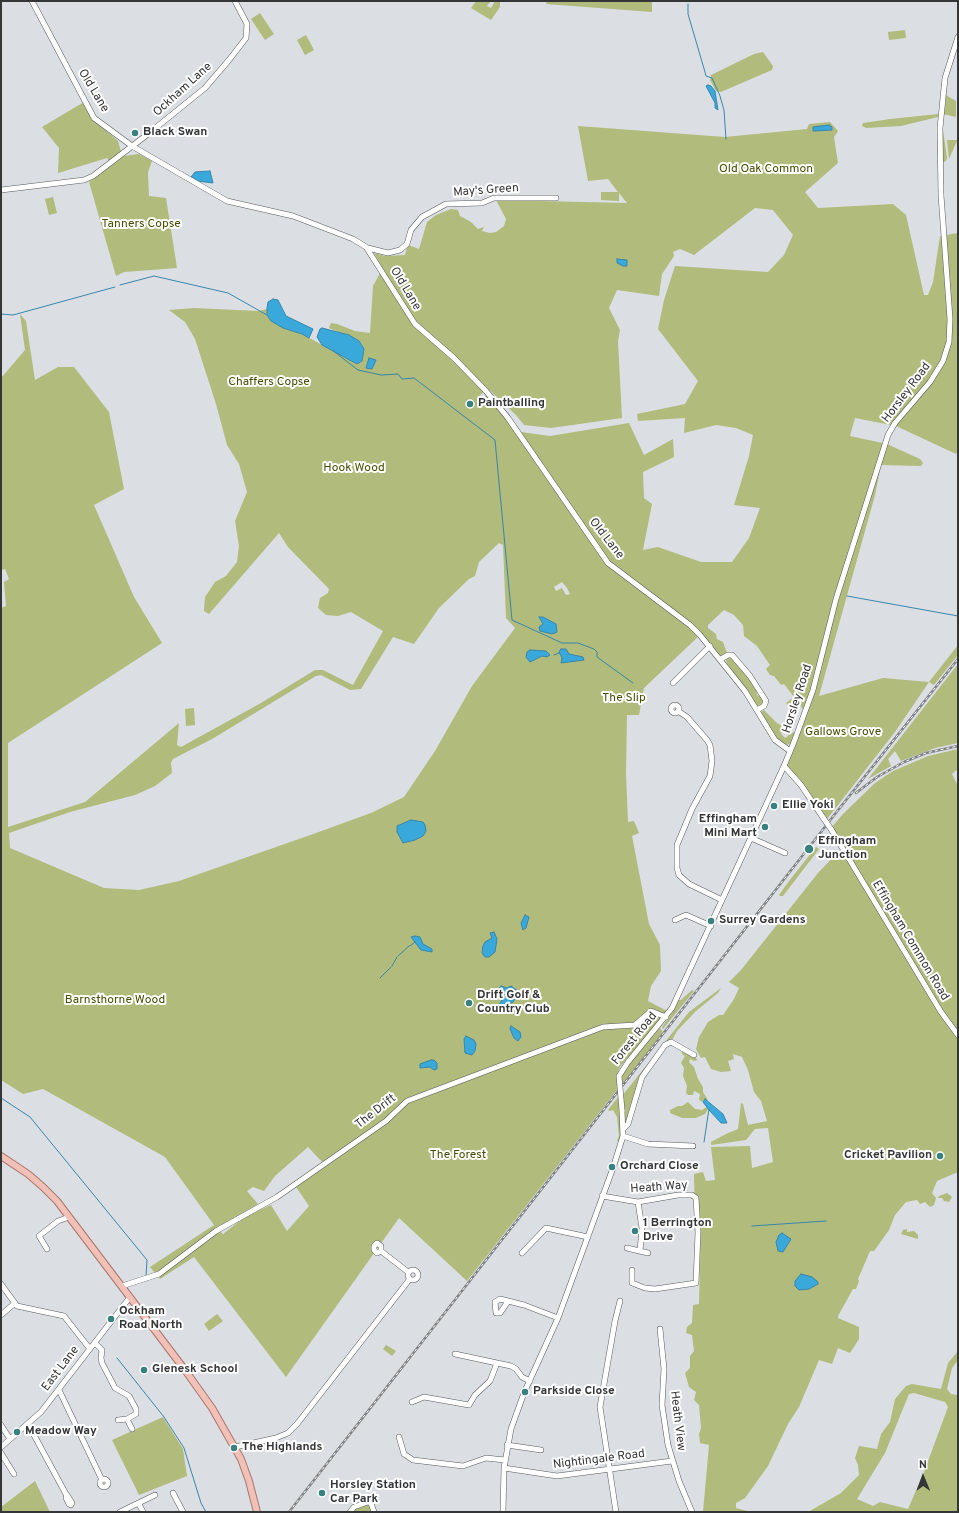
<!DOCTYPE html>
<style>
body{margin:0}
#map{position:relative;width:959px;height:1513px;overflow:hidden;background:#dbdfe3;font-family:Overpass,sans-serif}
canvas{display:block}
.frame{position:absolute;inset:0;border:2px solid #343537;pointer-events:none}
.north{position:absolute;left:903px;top:1457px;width:40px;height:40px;-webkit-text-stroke:3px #fff;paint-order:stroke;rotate:359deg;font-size:11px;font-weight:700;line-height:16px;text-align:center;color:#343537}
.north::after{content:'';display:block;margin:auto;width:14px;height:18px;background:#343537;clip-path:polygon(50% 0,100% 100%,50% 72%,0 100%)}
</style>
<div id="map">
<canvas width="959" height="1513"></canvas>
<div class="frame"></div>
<div class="north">N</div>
</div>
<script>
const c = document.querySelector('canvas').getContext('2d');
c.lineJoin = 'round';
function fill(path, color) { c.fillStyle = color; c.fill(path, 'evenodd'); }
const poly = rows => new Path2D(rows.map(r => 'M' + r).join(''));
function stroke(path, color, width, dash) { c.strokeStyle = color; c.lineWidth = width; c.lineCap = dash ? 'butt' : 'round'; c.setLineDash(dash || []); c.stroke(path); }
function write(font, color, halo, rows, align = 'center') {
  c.font = font + ' Overpass,sans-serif'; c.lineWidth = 4; c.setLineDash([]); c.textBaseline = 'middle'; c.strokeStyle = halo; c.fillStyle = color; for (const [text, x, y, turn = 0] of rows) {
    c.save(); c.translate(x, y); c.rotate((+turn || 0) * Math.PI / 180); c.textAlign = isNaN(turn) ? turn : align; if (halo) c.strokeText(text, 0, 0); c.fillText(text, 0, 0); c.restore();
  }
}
const green = poly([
 [476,1,491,1,487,6,491,8,495,1,500,1,500,7,491,20,471,8],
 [547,1,652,1,652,12,546,4],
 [260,13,274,34,265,40,251,19],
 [905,30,906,38,889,40,888,32],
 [306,35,314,50,305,55,297,40],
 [763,52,773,66,772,70,721,92,716,91,710,80,711,75,754,54],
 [946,95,956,101,956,117,943,114,945,110],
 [84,102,94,120,118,141,121,152,109,161,107,158,58,173,59,148,42,127],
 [938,114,938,117,901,126,866,128,862,126,863,123,890,119],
 [830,122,838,131,834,137,838,163,805,192,818,208,893,204,906,215,924,295,928,295,933,282,940,236,958,233,958,450,956,454,896,426,855,418,850,436,887,444,920,459,923,463,921,466,881,465,875,495,819,696,883,678,929,682,958,645,958,655,934,685,929,682,895,732,827,819,798,777,788,769,786,765,804,711,800,705,795,703,787,705,786,703,794,697,784,684,781,685,774,676,770,675,766,669,770,665,757,646,744,636,743,625,734,615,724,610,708,625,708,628,716,634,717,639,723,642,727,653,722,656,719,656,701,634,644,688,639,715,627,715,626,774,628,822,634,821,639,833,632,836,649,924,660,945,661,971,651,986,648,1001,667,1011,620,1067,617,1075,617,1090,467,1281,399,1218,286,1377,194,1257,160,1279,150,1267,214,1225,165,1157,43,1089,23,1094,1,1080,1,608,6,606,4,582,9,579,5,569,1,570,1,378,25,350,20,314,26,321,35,380,58,367,74,367,109,412,124,489,94,505,134,597,162,643,8,743,8,827,85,802,179,723,177,745,181,747,261,703,315,670,323,670,353,685,383,631,351,612,338,616,326,615,318,608,320,598,328,593,329,589,288,547,279,533,209,614,204,611,205,597,215,582,226,576,237,562,239,546,235,521,247,492,239,464,227,445,216,404,195,339,185,322,169,310,194,308,259,311,267,309,267,315,283,328,302,334,357,364,362,361,364,349,359,341,329,328,331,323,337,324,355,331,370,333,373,286,380,273,414,325,485,391,479,396,483,398,488,394,521,432,550,436,629,423,644,455,673,439,674,457,643,472,644,498,652,504,643,550,658,547,701,562,732,562,749,538,760,508,734,505,749,456,753,435,736,428,716,425,684,433,685,418,638,421,637,414,685,404,698,381,658,329,664,300,675,266,768,272,784,255,793,235,773,210,755,208,694,255,680,249,673,252,674,256,662,274,659,296,617,290,609,308,620,330,618,341,622,418,551,428,524,425,516,415,416,321,394,288,374,253,385,256,405,255,408,245,419,249,427,222,436,215,451,209,458,210,460,216,471,222,478,229,484,227,482,231,490,233,496,232,504,226,506,219,496,200,627,203,619,193,619,201,601,200,601,192,618,192,608,179,588,181,578,126,725,137,807,129,809,124],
 [499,543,503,545,506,618,515,628,472,686,435,751,404,797,371,813,316,833,179,881,139,890,104,888,10,848,9,833,70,812,135,795,155,786,172,773,171,763,173,759,212,739,316,676,321,675,350,690,361,689,393,637,414,644,439,608,469,579,475,576,479,562],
 [562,582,567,588,570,594,566,595,562,588,556,591,554,587],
 [308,1147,325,1165,296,1187,309,1206,287,1231,271,1205,246,1216,223,1234,216,1228,258,1204,247,1191,253,1187,264,1191,275,1176],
 [943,130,947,158,946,161,943,162],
 [947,140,957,140,957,141,949,159],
 [139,154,152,161,148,172,149,196,166,198,177,268,124,272,116,276,89,182,124,156],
 [53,197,57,213,49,215,45,199],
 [729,656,734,658,756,688,757,695,764,699,763,705,757,706,735,676,727,663,725,658],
 [958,664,958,743,935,748,901,761,895,751,888,759,891,766,868,779],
 [194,708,195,725,186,726,185,709],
 [764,710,778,724,781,725,783,729,781,734,785,738,788,736,789,731,796,734,792,744,783,745,777,742,761,712],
 [958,749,958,769,952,774,958,786,958,1172,937,1181,932,1193,936,1198,934,1205,930,1207,925,1202,920,1204,917,1200,906,1202,895,1215,889,1230,874,1251,870,1251,858,1279,859,1281,856,1289,853,1289,838,1316,838,1318,859,1327,859,1339,850,1353,838,1348,832,1364,819,1360,799,1407,788,1424,768,1466,745,1498,736,1503,736,1508,751,1512,703,1512,709,1445,700,1443,699,1434,701,1428,699,1405,694,1400,696,1392,689,1387,685,1373,690,1368,690,1356,694,1351,692,1335,686,1333,687,1327,692,1323,693,1305,699,1304,701,1223,700,1219,695,1217,694,1174,703,1172,706,1181,715,1180,711,1147,750,1146,752,1168,773,1162,768,1128,755,1129,746,1140,711,1145,711,1142,726,1134,738,1129,741,1103,743,1104,748,1125,767,1121,761,1101,754,1092,748,1070,742,1057,733,1054,734,1059,728,1061,731,1071,721,1072,711,1069,705,1057,701,1058,696,1049,699,1037,708,1022,719,1015,723,1015,734,999,739,988,729,982,741,970,818,873,841,849,832,827,842,815,875,783,893,771,928,756],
 [816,847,819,849,783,896,780,896,779,895,789,881],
 [721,988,718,993,696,1011,677,1031,672,1040,663,1045,651,1061,642,1074,625,1124,622,1096,689,1012],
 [692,990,694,991,663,1029,662,1027,672,1013,678,1000,681,1000],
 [660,1028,663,1032,621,1086,622,1073],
 [681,1048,698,1060,694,1061,690,1059,689,1062,694,1067,698,1079,703,1087,703,1092,708,1100,707,1101,705,1099,702,1102,699,1100,700,1094,694,1091,693,1095,688,1095,686,1093,687,1086,683,1076,684,1068,681,1063,685,1056,682,1054],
 [618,1097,622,1128,620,1142,617,1141,619,1136,617,1117,613,1110,610,1111,608,1110],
 [688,1102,695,1109,702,1110,707,1107,708,1109,705,1114,696,1118,682,1118,670,1113,670,1110,678,1106,682,1106],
 [947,1193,952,1197,949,1202,944,1201,942,1198,938,1198,939,1196],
 [907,1229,907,1232,914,1231,918,1235,918,1239,901,1234,903,1230],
 [217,1314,223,1321,209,1331,204,1324],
 [386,1345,396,1351,392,1356,383,1349],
 [958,1351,958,1360,952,1368,947,1389,951,1394,957,1395,958,1389,958,1512,808,1512,841,1493,859,1475,858,1465,855,1458,859,1446,877,1449,881,1434,890,1422,895,1399,906,1386,912,1384,941,1389,948,1363],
 [914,1393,945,1402,948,1407,924,1472,908,1509,880,1502,873,1506,857,1499,885,1453,909,1394],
 [163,1417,183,1449,187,1476,139,1495,112,1440],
 [35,1481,50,1512,1,1512,1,1507],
 [369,1504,372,1512,351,1512,352,1510]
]);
const water = poly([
 [708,85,711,86,715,91,718,110,715,108,715,103,706,86,708,85],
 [829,125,832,127,832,130,813,131,813,127,829,125],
 [210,171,213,183,197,181,191,177,195,172,210,171],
 [617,259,627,260,627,266,623,266,617,263,617,259],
 [273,299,278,300,286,316,313,329,309,338,302,334,283,328,271,321,267,315,267,308,268,302,273,299],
 [322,328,349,335,359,341,364,349,362,361,357,364,322,345,317,337,320,329,322,328],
 [369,358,376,360,372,369,366,368,369,358],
 [539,617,543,617,556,624,557,632,552,634,540,631,539,627,543,624,539,617],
 [561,649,566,649,569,654,583,657,584,660,561,663,562,658,559,652,561,649],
 [530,650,546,651,550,655,547,657,542,656,530,662,526,657,527,652,530,650],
 [411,820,423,822,425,825,426,831,423,836,415,840,403,843,397,832,397,826,411,820],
 [525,915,529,917,526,928,523,930,521,923,525,915],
 [494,932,497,939,495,952,489,957,485,957,482,953,483,946,485,942,492,938,490,933,494,932],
 [415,936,420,937,423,944,432,949,432,952,421,950,411,937,415,936],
 [501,986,507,988,511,986,519,992,513,1002,504,1007,499,1005,502,1000,498,990,501,986],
 [511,1026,520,1032,521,1037,518,1041,514,1038,510,1029,511,1026],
 [466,1036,474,1040,476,1044,475,1051,472,1055,465,1053,464,1039,466,1036],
 [431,1060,434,1060,437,1063,437,1069,434,1070,430,1067,420,1068,420,1064,431,1060],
 [705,1099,723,1114,727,1123,721,1123,709,1110,703,1102,705,1099],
 [782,1233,791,1239,783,1252,778,1251,776,1242,779,1235,782,1233],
 [801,1274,812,1277,818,1282,818,1284,809,1289,799,1290,795,1286,795,1281,801,1274]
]);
const stream = poly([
 [688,4,688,14,705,72,706,76,712,78,720,96,724,110,726,139],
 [120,285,154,276,228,293,267,315],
 [1,314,13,315,115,287],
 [332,350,358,370,381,375,398,374,402,379,414,378,495,440,512,620,562,643,578,643,594,649,597,652,597,657,633,683],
 [847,596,958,616],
 [554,655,559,653],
 [410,946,415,942],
 [398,956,409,946],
 [392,966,397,957],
 [380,978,391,967],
 [1,1098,30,1117,147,1260,146,1276],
 [704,1142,709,1109],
 [752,1226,826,1221],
 [117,1358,164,1417,184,1448,201,1503,206,1512]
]);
const minor = poly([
 [32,1,94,118,132,146,227,201,293,216,353,239,366,247,415,324,454,358,486,391,508,418,608,563,690,625,700,635,745,691,775,740,790,751],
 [1,190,84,180,93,176,148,134,205,88,229,60,246,38,247,24,235,1],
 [368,248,388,253,400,250,407,244,411,230,422,217,446,204,482,203,494,198,556,198],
 [721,659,728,655,732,655,750,676,766,701,764,706,757,710],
 [673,683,710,646],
 '671 709a4 4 0 1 1 8 0a4 4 0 1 1-8 0Z',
 [678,711,687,717,707,740,710,745,712,761,710,776,692,809,677,845,677,868,679,875,689,884,722,900],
 [784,766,801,785,824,819],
 [831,829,941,1012,958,1035],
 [751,838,785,853],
 [675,920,686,915,711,926],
 [628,1062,672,1008,784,766,794,742,813,690,836,599,888,435,895,423,930,382,943,361,949,342,950,319,941,195,940,128,945,78,958,37],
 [624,1128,628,1124,642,1077,665,1045,671,1042,694,1055],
 [623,1136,648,1144,693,1146],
 [602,1196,638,1202,678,1195,692,1195,696,1198,698,1232,696,1283,655,1289,645,1288,632,1283,632,1270],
 [638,1202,642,1228,640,1251],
 [627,1248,648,1253],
 [47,1249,39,1236,58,1221,69,1217],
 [381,1251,377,1253,374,1250,374,1246,377,1243,381,1246,381,1251,408,1272],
 [522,1253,546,1228,588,1237],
 '408 1275a5 5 0 1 1 10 0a5 5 0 1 1-10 0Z',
 [1,1284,17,1306,64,1316,90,1349],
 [122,1286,159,1274,216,1231,277,1197,386,1121,407,1101,603,1027,635,1025,651,1011,666,1017],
 [507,1303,500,1313,496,1313,495,1302,500,1299,524,1305,558,1318],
 [1,1315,15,1303],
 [660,1329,664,1369,662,1405,668,1445,679,1481,692,1512],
 [95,1343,102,1350,101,1358,102,1363,115,1388,129,1396,136,1409,136,1414,127,1419,132,1429],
 [455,1354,511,1366,516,1369,522,1377,530,1381],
 [59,1390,102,1480],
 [412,1402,424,1397,469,1405,475,1395,490,1381,497,1363],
 [118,1420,127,1419],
 [28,1424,67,1496],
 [1,1425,10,1439],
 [399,1437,404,1454,413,1460,463,1466,486,1458,505,1460],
 [507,1445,541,1450],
 [1,1447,41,1412,130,1297],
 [235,1447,276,1438,288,1433,297,1424,409,1280],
 [1,1453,14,1474],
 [504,1468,557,1476,672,1461],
 '100 1483a4 4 0 1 1 8 0a4 4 0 1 1-8 0Z',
 [173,1493,183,1512],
 [67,1495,72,1503,71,1505,69,1504,66,1498,67,1495],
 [139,1504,143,1512],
 [120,1512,155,1495],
 [350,1512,354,1507,368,1502,371,1503,374,1512],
 [503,1512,504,1468,511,1429,524,1393,558,1318,613,1168,623,1136,622,1110],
 [616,1512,600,1407,615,1321,620,1301]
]);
const major = poly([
 [1,1156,28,1174,43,1187,57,1201,185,1370,212,1408,241,1459,249,1481,257,1512]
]);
const rail = poly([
 [856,793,877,777,904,762,926,753,958,746],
 [289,1512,835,814,958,659]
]);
const minorBridge = poly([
 [824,819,831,829],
 [622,1110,619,1076,628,1062]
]);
const markers = [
 [135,133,4,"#398181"],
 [470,404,4,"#398181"],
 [774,806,4,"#398181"],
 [765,827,4,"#398181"],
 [809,849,5,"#398181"],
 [711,921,4,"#398181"],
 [469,1003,4,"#398181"],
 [940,1156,4,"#398181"],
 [612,1167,4,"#398181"],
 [635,1231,4,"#398181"],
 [111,1319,4,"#398181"],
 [144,1370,4,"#398181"],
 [525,1392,4,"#398181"],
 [17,1432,4,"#398181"],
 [234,1448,4,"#398181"],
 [322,1493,4,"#398181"]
];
const streetNames = [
 ["Ockham Lane",183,90,-42],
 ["Old Lane",93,91,59],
 ["May's Green",486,191,-4],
 ["Old Lane",405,289,59],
 ["Horsley Road",907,393,-53],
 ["Old Lane",606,539,52],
 ["Horsley Road",798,699,-72],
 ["Effingham Common Road",910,941,59],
 ["Forest Road",635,1039,-51],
 ["The Drift",376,1112,-38],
 ["Heath Way",659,1188,-4],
 ["East Lane",61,1369,-53],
 ["Heath View",677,1421,83],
 ["Nightingale Road",599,1460,-7]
];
const poiNames = [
 ["Black Swan",143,133],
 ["Paintballing",478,404],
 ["Ellie Yoki",782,806],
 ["Effingham",757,820,"right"],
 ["Mini Mart",757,834,"right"],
 ["Effingham",818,842],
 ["Junction",818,856],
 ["Surrey Gardens",719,921],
 ["Drift Golf &",477,996],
 ["Country Club",477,1010],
 ["Cricket Pavilion",932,1156,"right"],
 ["Orchard Close",620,1167],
 ["1 Berrington",643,1224],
 ["Drive",643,1238],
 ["Ockham",119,1312],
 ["Road North",119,1326],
 ["Glenesk School",152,1370],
 ["Parkside Close",533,1392],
 ["Meadow Way",25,1432],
 ["The Highlands",242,1448],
 ["Horsley Station",330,1486],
 ["Car Park",330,1500]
];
const parkNames = [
 ["Old Oak Common",766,170],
 ["Tanners Copse",141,225],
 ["Chaffers Copse",269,383],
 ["Hook Wood",354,469],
 ["The Slip",624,699],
 ["Gallows Grove",843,733],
 ["Barnsthorne Wood",115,1001],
 ["The Forest",458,1156]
];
fill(green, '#b0bb7c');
fill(water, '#39a8db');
stroke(water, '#3886aa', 1);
stroke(stream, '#3886aa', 1);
stroke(minor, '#55595c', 6);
stroke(major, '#a9756c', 8);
stroke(minor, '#fff', 5);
stroke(major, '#f1c1b8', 6);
stroke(rail, '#7f8285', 2.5);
stroke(rail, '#fff', 1, [3]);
stroke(minorBridge, '#55595c', 6, []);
stroke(minorBridge, '#fff', 5);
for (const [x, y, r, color] of markers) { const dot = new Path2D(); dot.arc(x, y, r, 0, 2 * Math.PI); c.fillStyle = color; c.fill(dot); stroke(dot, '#fff', 1.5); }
write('12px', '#343537', '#fff', streetNames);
write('bold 12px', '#343537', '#fff', poiNames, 'left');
write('12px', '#464e01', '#fff', parkNames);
</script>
